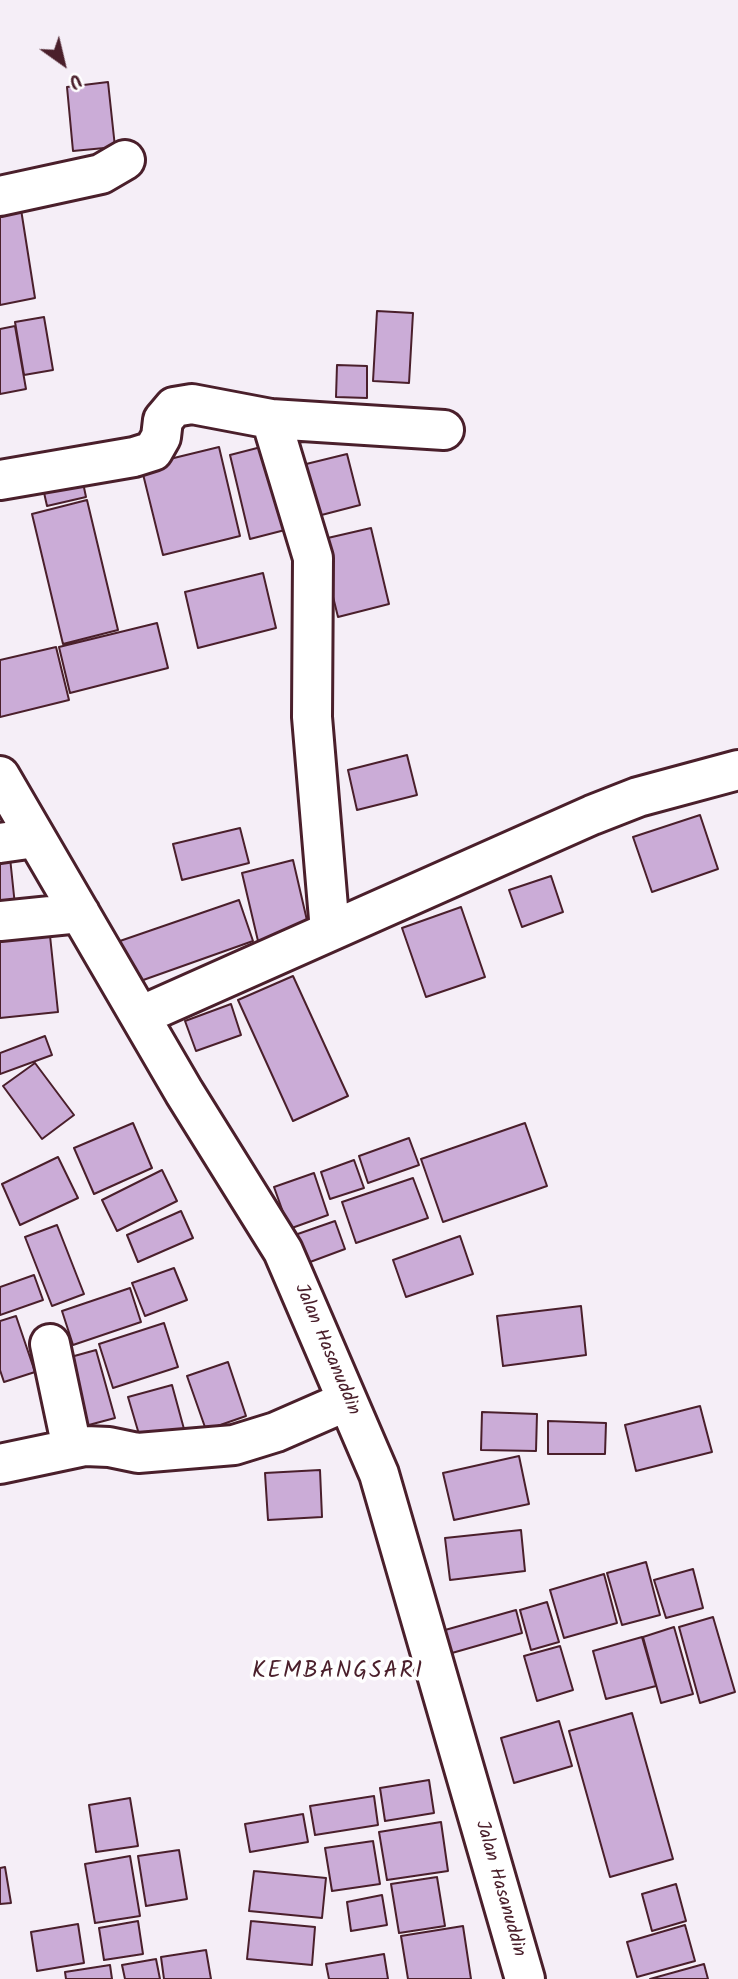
<!DOCTYPE html>
<style>
body{margin:0}
#map{position:relative;width:738px;height:1979px;overflow:hidden;background:#f5eef7;font-family:Kalam,sans-serif}
canvas{display:block}
.north{position:absolute;left:28px;top:28px;width:70px;height:70px;-webkit-text-stroke:5px #fff;paint-order:stroke;rotate:146deg;font-size:19px;font-weight:700;line-height:28px;text-align:center;color:#4a1f2b}
.north::after{content:'';display:block;margin:auto;width:24px;height:32px;background:#4a1f2b;clip-path:polygon(50% 0,100% 100%,50% 72%,0 100%)}
</style>
<div id="map">
<canvas width="738" height="1979"></canvas>
<div class="north">U</div>
</div>
<script>
const c = document.querySelector('canvas').getContext('2d');
c.lineJoin = 'round';
function fill(path, color) { c.fillStyle = color; c.fill(path, 'evenodd'); }
const poly = rows => new Path2D(rows.map(r => 'M' + r).join(''));
function stroke(path, color, width, dash) { c.strokeStyle = color; c.lineWidth = width; c.lineCap = dash ? 'butt' : 'round'; c.setLineDash(dash || []); c.stroke(path); }
function write(font, color, halo, rows, align = 'center') {
  c.font = font + ' Kalam,sans-serif'; c.lineWidth = 7; c.setLineDash([]); c.textBaseline = 'middle'; c.strokeStyle = halo; c.fillStyle = color; for (const [text, x, y, turn = 0] of rows) {
    c.save(); c.translate(x, y); c.rotate((+turn || 0) * Math.PI / 180); c.textAlign = isNaN(turn) ? turn : align; if (halo) c.strokeText(text, 0, 0); c.fillText(text, 0, 0); c.restore();
  }
}
const building = poly([
 [108,82,115,147,73,151,67,87,108,82],
 [20,203,35,298,0,305,0,207,20,203],
 [377,311,413,313,409,383,373,381,377,311],
 [44,317,53,370,24,375,15,322,44,317],
 [15,326,26,389,0,394,0,329,15,326],
 [337,365,367,366,367,398,336,397,337,365],
 [265,446,285,530,250,539,230,455,265,446],
 [219,447,240,536,163,555,141,466,219,447],
 [347,454,360,505,310,518,298,466,347,454],
 [82,478,86,497,47,506,43,488,82,478],
 [87,500,118,630,63,644,32,514,87,500],
 [371,528,389,604,338,617,319,540,371,528],
 [263,573,276,628,198,648,185,592,263,573],
 [157,623,168,668,70,693,59,647,157,623],
 [56,647,69,700,0,717,0,660,56,647],
 [407,755,417,795,357,810,348,770,407,755],
 [700,815,718,869,652,892,633,837,700,815],
 [240,828,249,863,182,880,173,844,240,828],
 [0,848,9,848,16,915,0,917,0,848],
 [293,860,309,929,258,941,242,873,293,860],
 [551,876,563,912,522,927,509,890,551,876],
 [239,900,253,941,132,984,117,942,239,900],
 [461,907,485,977,426,997,402,928,461,907],
 [49,926,58,1012,0,1018,0,932,49,926],
 [293,976,348,1096,293,1121,238,1000,293,976],
 [231,1004,241,1035,196,1051,185,1021,231,1004],
 [45,1036,52,1055,0,1074,0,1053,45,1036],
 [35,1063,74,1115,42,1139,3,1086,35,1063],
 [133,1123,152,1168,94,1194,74,1148,133,1123],
 [525,1123,547,1186,443,1222,421,1159,525,1123],
 [409,1138,419,1165,368,1183,359,1156,409,1138],
 [58,1157,78,1198,20,1225,2,1184,58,1157],
 [354,1160,364,1188,330,1199,321,1172,354,1160],
 [162,1170,177,1201,117,1231,102,1200,162,1170],
 [314,1173,328,1215,289,1229,274,1187,314,1173],
 [413,1178,428,1218,356,1243,342,1202,413,1178],
 [181,1211,193,1238,138,1262,127,1235,181,1211],
 [335,1221,345,1249,302,1265,292,1236,335,1221],
 [57,1225,84,1294,52,1306,25,1237,57,1225],
 [460,1236,473,1274,406,1297,393,1260,460,1236],
 [174,1268,187,1300,145,1316,132,1283,174,1268],
 [34,1275,43,1300,0,1315,0,1287,34,1275],
 [130,1288,141,1322,73,1345,62,1311,130,1288],
 [581,1306,586,1355,503,1366,497,1316,581,1306],
 [16,1316,35,1372,4,1382,0,1370,0,1321,16,1316],
 [164,1323,178,1367,113,1388,99,1344,164,1323],
 [96,1350,115,1418,85,1426,67,1358,96,1350],
 [228,1362,246,1416,206,1430,187,1376,228,1362],
 [172,1385,184,1429,141,1441,128,1397,172,1385],
 [700,1406,712,1452,636,1471,625,1425,700,1406],
 [482,1412,537,1414,536,1451,481,1450,482,1412],
 [548,1421,606,1423,605,1454,548,1454,548,1421],
 [519,1456,529,1504,454,1520,443,1473,519,1456],
 [320,1470,322,1517,268,1520,265,1473,320,1470],
 [521,1530,525,1571,450,1580,445,1538,521,1530],
 [646,1562,660,1615,622,1625,607,1573,646,1562],
 [693,1569,703,1608,666,1618,654,1580,693,1569],
 [604,1574,617,1623,564,1638,550,1590,604,1574],
 [547,1602,559,1642,531,1650,520,1610,547,1602],
 [516,1610,522,1633,445,1655,438,1632,516,1610],
 [713,1617,735,1692,700,1703,679,1627,713,1617],
 [674,1627,693,1694,661,1703,643,1637,674,1627],
 [642,1637,656,1686,606,1699,593,1651,642,1637],
 [560,1646,573,1690,537,1701,524,1656,560,1646],
 [632,1713,673,1859,610,1877,569,1731,632,1713],
 [559,1721,572,1766,514,1783,501,1738,559,1721],
 [429,1780,434,1813,385,1821,380,1788,429,1780],
 [374,1796,378,1825,315,1835,310,1806,374,1796],
 [130,1798,138,1846,96,1852,89,1805,130,1798],
 [303,1814,308,1842,250,1852,245,1824,303,1814],
 [441,1822,448,1871,387,1880,379,1832,441,1822],
 [373,1841,380,1884,332,1891,325,1848,373,1841],
 [179,1850,187,1899,146,1906,138,1856,179,1850],
 [130,1856,140,1916,95,1923,85,1864,130,1856],
 [5,1867,11,1903,0,1904,0,1868,5,1867],
 [254,1871,326,1878,322,1918,249,1911,254,1871],
 [437,1877,445,1926,399,1933,391,1884,437,1877],
 [676,1884,686,1921,652,1931,642,1894,676,1884],
 [382,1895,387,1925,351,1931,347,1902,382,1895],
 [138,1921,143,1954,104,1960,99,1928,138,1921],
 [251,1921,315,1927,312,1965,247,1959,251,1921],
 [78,1924,84,1963,37,1971,31,1932,78,1924],
 [685,1925,695,1961,637,1977,627,1942,685,1925],
 [463,1926,471,1979,408,1979,401,1936,463,1926],
 [206,1950,211,1979,164,1979,161,1957,206,1950],
 [384,1954,388,1979,329,1979,326,1964,384,1954],
 [156,1959,160,1979,125,1979,122,1965,156,1959],
 [704,1964,708,1979,650,1979,704,1964],
 [110,1965,112,1979,66,1979,65,1972,110,1965]
]);
const minor = poly([
 [0,196,101,174,125,160],
 [271,419,313,558,312,717,330,931],
 [0,480,134,457,153,451,161,437,163,420,174,407,192,404,271,419,444,430],
 [0,776,184,1092,283,1251,379,1474,525,1979],
 [0,843,35,838],
 [0,921,80,913],
 [140,1016,592,815,638,797,738,770],
 [50,1344,72,1448],
 [0,1464,85,1446,109,1447,138,1453,234,1445,276,1432,347,1401]
]);
const streetNames = [
 ["Jalan Hasanuddin",326,1350,67],
 ["Jalan Hasanuddin",499,1889,74]
];
const quarterNames = [
 ["KEMBANGSARI",338,1673]
];
fill(building, '#cbacd7');
stroke(building, '#4a1f2b', 2);
stroke(minor, '#4a1f2b', 44);
stroke(minor, '#fff', 38);
write('19px', '#4a1f2b', '#fff', streetNames);
c.letterSpacing = '2px';
write('23px', '#4a1f2b', '#fff', quarterNames);
c.letterSpacing = '0px';
</script>
